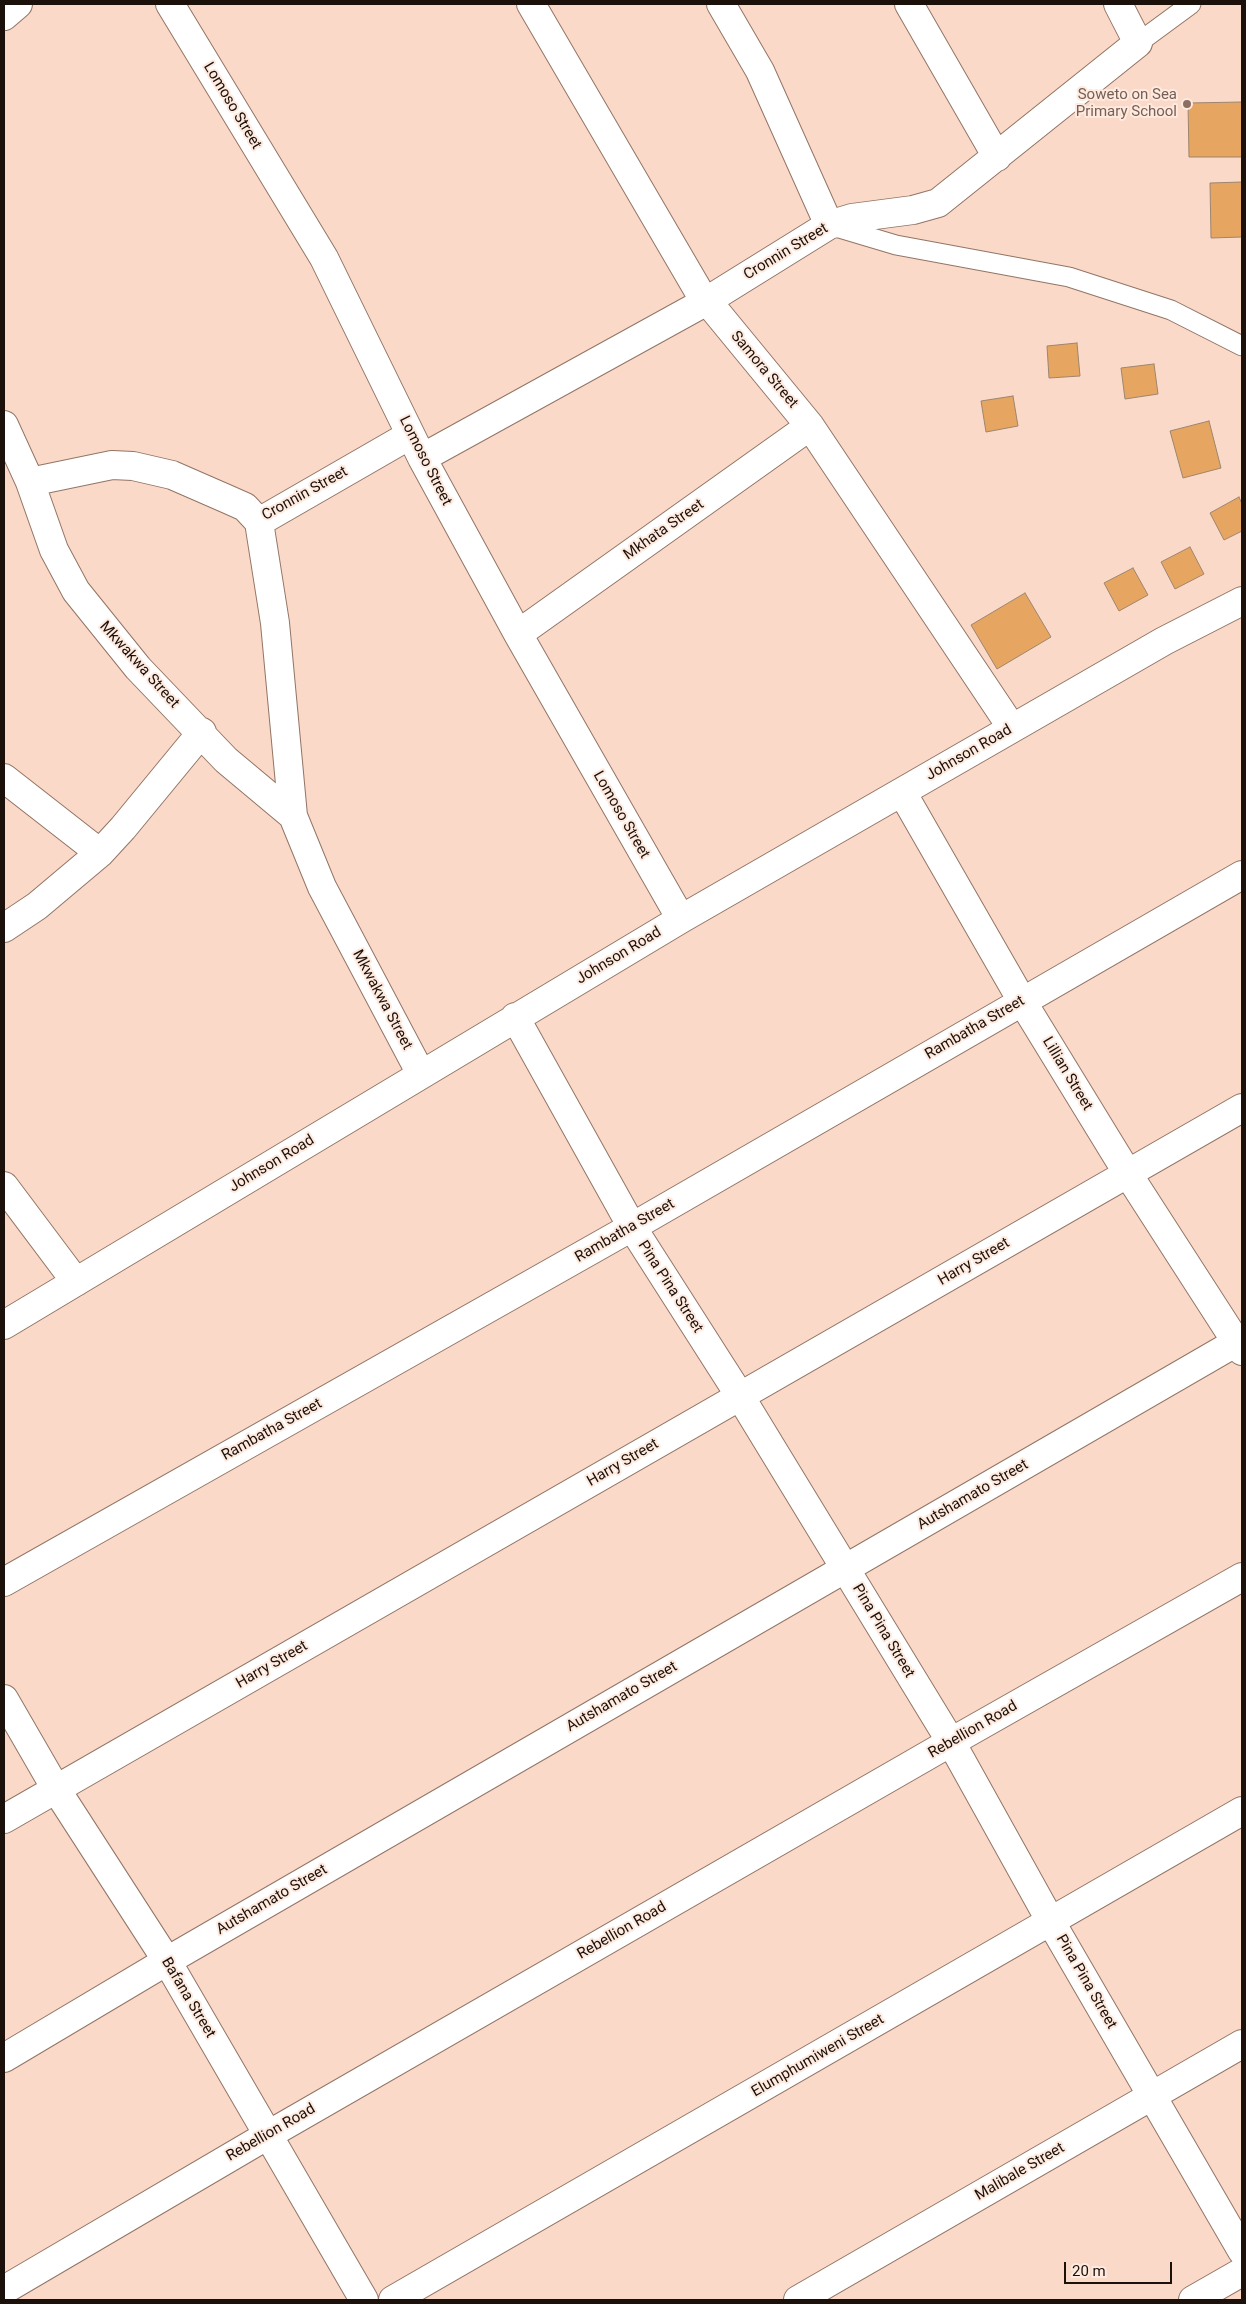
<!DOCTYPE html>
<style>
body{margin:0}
#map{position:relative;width:1246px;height:2304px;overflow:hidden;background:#fbd9c8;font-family:Roboto,sans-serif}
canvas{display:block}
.frame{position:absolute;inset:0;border:5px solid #1b100a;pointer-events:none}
.scale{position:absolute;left:1064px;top:2262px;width:108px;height:22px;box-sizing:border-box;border:2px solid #1b100a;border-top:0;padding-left:6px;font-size:15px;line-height:18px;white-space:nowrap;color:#1b100a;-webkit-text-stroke:4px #feeadf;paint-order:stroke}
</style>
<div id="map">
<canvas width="1246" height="2304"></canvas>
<div class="frame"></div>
<div class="scale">20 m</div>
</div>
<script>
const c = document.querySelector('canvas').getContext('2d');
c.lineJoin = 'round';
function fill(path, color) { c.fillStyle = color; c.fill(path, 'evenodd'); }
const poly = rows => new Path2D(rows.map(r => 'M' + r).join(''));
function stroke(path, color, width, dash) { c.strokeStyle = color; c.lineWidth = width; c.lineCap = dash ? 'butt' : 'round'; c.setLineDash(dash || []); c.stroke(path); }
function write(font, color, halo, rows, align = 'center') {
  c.font = font + ' Roboto,sans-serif'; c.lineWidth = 4; c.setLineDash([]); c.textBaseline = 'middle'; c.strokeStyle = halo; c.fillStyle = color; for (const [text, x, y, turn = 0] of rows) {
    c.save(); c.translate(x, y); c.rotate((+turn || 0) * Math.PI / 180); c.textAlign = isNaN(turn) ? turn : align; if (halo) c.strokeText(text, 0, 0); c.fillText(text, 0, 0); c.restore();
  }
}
const building = poly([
 [1242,102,1242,157,1189,157,1188,103,1242,102],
 [1242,182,1242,237,1211,238,1210,183,1242,182],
 [1077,343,1080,376,1049,378,1047,346,1077,343],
 [1154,364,1158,394,1125,399,1121,368,1154,364],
 [1013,396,1018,426,986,432,981,401,1013,396],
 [1209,421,1221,468,1183,478,1170,431,1209,421],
 [1239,497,1242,504,1242,531,1224,540,1210,513,1239,497],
 [1190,547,1204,574,1175,589,1161,562,1190,547],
 [1133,568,1148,595,1119,611,1104,583,1133,568],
 [1025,593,1051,637,997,669,971,625,1025,593]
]);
const service = poly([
 [1138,43,1191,4],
 [829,225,896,245,1069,277,1171,310,1242,346]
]);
const minor = poly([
 [170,4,324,258,422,458,518,634,681,919],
 [531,4,705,302,713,308,810,426,1012,728],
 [721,4,760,71,829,225],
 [909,4,997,157],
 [4,16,18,4],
 [4,425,30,482,54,550,76,591,138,668,226,760,293,816,322,887,421,1074],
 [422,458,705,302,829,225,852,218,913,210,938,203,1138,43,1118,4],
 [30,482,112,465,133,466,172,475,227,499,245,507,259,522],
 [259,522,275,623,293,816],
 [259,522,410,435],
 [518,634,810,426],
 [4,778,100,853],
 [902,792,1022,1001,1128,1174,1242,1351],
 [4,928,37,906,100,853,123,828,202,732],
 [515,1017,632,1227,740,1396,951,1742,1051,1922,1242,2251],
 [4,1186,76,1282],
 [4,1325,681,919,1164,641,1242,601],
 [4,1582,632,1227,1242,875],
 [4,1699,56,1789,167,1961,364,2300],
 [4,1819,1242,1108],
 [4,2058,167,1961,1242,1339],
 [4,2290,268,2135,951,1742,1242,1577],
 [393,2300,1242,1811],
 [798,2300,1242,2044],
 [1193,2300,1242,2272]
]);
const markers = [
 [1187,104,5,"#8d6e63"]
];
const educationNames = [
 ["Soweto on Sea",1177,95],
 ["Primary School",1177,112]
];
const streetNames = [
 ["Lomoso Street",232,106,59],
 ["Cronnin Street",786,252,-31],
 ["Samora Street",764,370,50],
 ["Lomoso Street",425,461,63],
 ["Cronnin Street",305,494,-29],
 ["Mkhata Street",664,530,-35],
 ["Mkwakwa Street",139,665,48],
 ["Johnson Road",969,753,-30],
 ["Lomoso Street",621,815,60],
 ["Johnson Road",619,956,-31],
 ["Mkwakwa Street",382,1000,62],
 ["Rambatha Street",975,1028,-30],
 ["Lillian Street",1067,1074,59],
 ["Johnson Road",272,1164,-31],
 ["Rambatha Street",625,1231,-30],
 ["Harry Street",974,1262,-30],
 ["Pina Pina Street",670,1287,57],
 ["Rambatha Street",272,1430,-29],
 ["Harry Street",623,1463,-30],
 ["Autshamato Street",973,1495,-30],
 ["Pina Pina Street",883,1631,59],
 ["Harry Street",272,1665,-30],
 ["Autshamato Street",622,1697,-30],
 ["Rebellion Road",973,1730,-30],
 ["Autshamato Street",272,1900,-30],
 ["Rebellion Road",622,1931,-30],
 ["Pina Pina Street",1086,1982,60],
 ["Bafana Street",188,1998,59],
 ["Elumphumiweni Street",818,2056,-30],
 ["Rebellion Road",271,2133,-30],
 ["Malibale Street",1020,2172,-30]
];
fill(building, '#e6a661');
stroke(building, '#9d856e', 1);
stroke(service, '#927565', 21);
stroke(minor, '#927565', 30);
stroke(service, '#fff', 19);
stroke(minor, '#fff', 28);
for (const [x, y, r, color] of markers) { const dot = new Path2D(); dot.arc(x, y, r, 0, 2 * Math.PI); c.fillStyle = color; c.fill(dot); stroke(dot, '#feeadf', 2); }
write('15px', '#785e54', '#feeadf', educationNames, 'right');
write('15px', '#1b100a', '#feeadf', streetNames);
</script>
